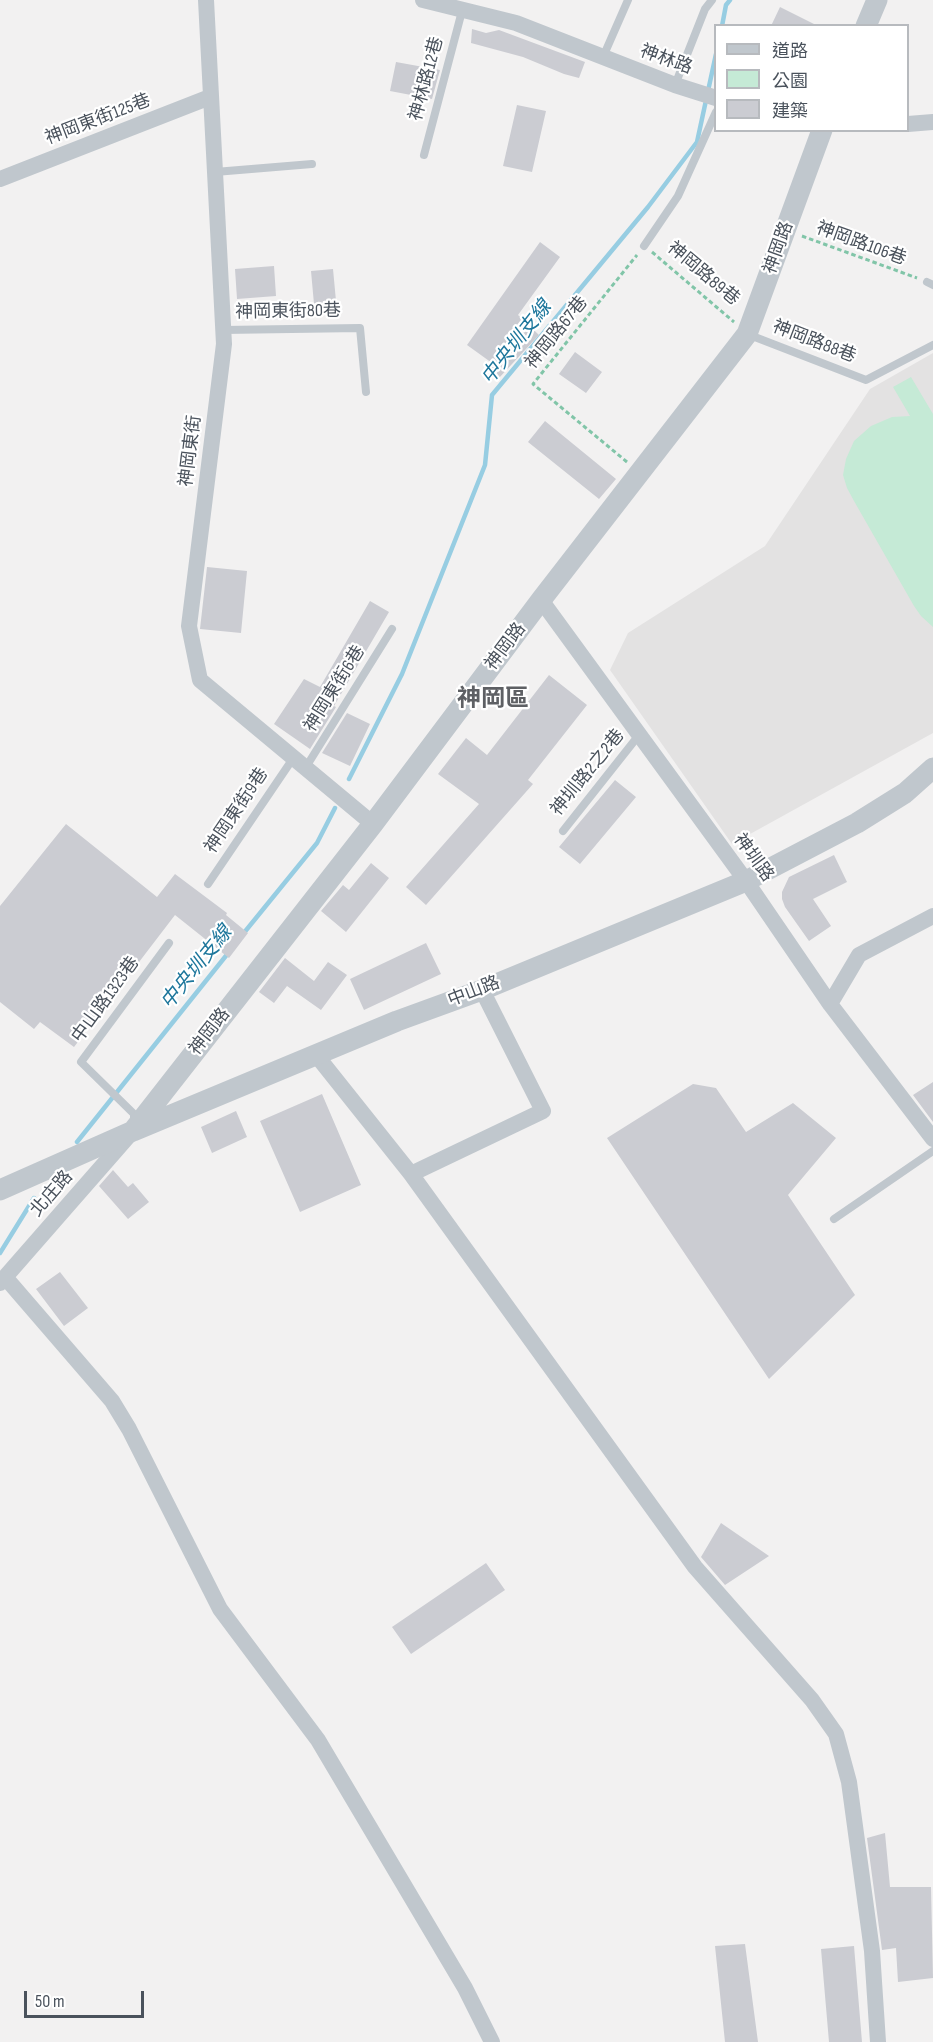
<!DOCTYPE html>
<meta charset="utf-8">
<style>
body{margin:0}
#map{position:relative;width:933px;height:2042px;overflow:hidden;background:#f2f1f1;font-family:"Sofia Sans Condensed","Noto Sans TC",sans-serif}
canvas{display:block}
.legend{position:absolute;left:714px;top:24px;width:195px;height:108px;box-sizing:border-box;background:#fff;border:2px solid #b7babe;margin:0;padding:8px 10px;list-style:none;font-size:18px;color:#4a525c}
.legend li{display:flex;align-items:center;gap:12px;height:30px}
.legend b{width:30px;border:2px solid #b7babe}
.scale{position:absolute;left:24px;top:1991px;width:120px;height:27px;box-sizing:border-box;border:3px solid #4a525c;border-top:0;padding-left:8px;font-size:18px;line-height:21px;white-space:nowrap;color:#4a525c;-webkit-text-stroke:4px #fff;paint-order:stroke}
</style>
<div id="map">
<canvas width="933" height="2042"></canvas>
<ul class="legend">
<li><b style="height:8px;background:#c0c7cd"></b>道路</li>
<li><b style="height:16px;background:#c5ead6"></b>公園</li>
<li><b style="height:16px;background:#cbccd2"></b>建築</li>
</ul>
<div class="scale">50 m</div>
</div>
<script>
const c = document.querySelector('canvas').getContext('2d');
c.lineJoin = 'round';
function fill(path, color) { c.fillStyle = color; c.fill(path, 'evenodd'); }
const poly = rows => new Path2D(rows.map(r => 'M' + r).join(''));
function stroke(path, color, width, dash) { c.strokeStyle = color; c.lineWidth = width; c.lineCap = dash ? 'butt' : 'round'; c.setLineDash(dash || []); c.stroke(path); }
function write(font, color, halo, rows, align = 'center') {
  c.font = font + ' "Sofia Sans Condensed","Noto Sans TC",sans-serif'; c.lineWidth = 4.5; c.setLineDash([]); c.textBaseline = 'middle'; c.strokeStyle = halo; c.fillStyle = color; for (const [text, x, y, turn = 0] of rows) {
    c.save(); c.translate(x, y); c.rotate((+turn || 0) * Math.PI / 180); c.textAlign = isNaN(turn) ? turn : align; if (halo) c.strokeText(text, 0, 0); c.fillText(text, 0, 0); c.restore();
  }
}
const education = poly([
 [933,353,933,733,732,844,610,670,628,633,765,546,870,389]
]);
const green = poly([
 [911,377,933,414,933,627,921,616,914,606,854,501,847,488,843,475,846,459,854,441,871,426,892,417,910,416,893,387]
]);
const stream = poly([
 [722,26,726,5,730,0],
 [349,779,402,674,485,465,492,395,648,207,697,142,716,54],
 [243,934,317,843,335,808],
 [77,1142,229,952],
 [0,1253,34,1198]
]);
const building = poly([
 [780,7,818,26,771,26],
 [472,29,486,33,499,30,585,62,579,78,564,74,523,57,471,43],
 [396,62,440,70,432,99,390,91],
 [517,105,546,111,532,172,503,166],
 [540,242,560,257,518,315,539,335,499,378,488,367,492,363,467,345],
 [274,266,276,296,237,299,235,269],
 [333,269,336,301,314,304,311,271],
 [575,352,602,372,586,393,559,374],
 [545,421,616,479,599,499,528,442],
 [207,567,247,571,241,633,200,629],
 [370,601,389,612,334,706,336,707,310,749,274,724,304,679,320,687],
 [549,675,587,705,528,780,533,784,426,905,406,887,479,804,438,774,466,738,487,755],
 [347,713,370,724,350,766,322,753],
 [615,780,636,797,580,864,559,847],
 [66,824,157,897,175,874,227,913,226,915,248,933,229,958,175,915,74,1047,40,1022,34,1029,0,1002,0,906],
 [834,855,847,882,813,899,831,926,809,941,785,907,782,899,782,892,789,877],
 [371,863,389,878,346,932,321,911,343,885,349,890],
 [426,943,441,974,364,1010,350,979],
 [285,958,314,981,328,962,347,975,321,1010,287,986,274,1003,259,992],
 [933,1082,933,1122,913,1095],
 [693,1084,716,1088,746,1132,793,1103,836,1138,788,1195,855,1295,769,1379,607,1138],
 [322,1094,361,1185,300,1212,260,1121],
 [236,1111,247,1137,212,1153,201,1127],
 [113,1170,128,1187,133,1183,149,1202,128,1219,99,1186],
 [60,1272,88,1308,64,1326,36,1289],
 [721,1523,769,1556,725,1585,701,1557],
 [486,1563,505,1590,411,1654,392,1627],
 [885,1833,890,1887,931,1887,933,1978,898,1982,896,1948,882,1950,867,1838],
 [745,1944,758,2042,725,2042,715,1946],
 [854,1946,862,2042,829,2042,821,1949]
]);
const path = poly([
 [802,236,917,278],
 [652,252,734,322],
 [627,462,533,384,637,255]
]);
const service = poly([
 [603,57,628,0],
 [675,85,705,9,712,0],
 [424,155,462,11],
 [215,172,312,164],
 [644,246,678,196,716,112],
 [927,282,933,285],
 [223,330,360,328,366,392],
 [747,334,866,380,933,345],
 [306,767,392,629],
 [563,831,639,735],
 [208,884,294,757],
 [134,1123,134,1114,81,1062,169,943],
 [834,1219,933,1151]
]);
const minor = poly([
 [206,0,224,344,189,626,200,680,373,824],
 [423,0,516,23,675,85,716,98],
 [908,124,933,122],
 [0,179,210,97],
 [541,600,746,881,830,1004,933,1139],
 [830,1004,859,955,933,916],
 [317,1056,411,1174,695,1567,812,1700,836,1734,849,1782,872,1951,878,2042],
 [411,1174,543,1111,482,990],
 [5,1277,112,1401,129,1429,220,1609,318,1740,465,1988,492,2042],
 [0,1283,132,1132]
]);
const tertiary = poly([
 [866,26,877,0],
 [133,1131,373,824,541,600,747,334,822,130],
 [0,1190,133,1131,397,1021,482,990,746,881,857,823,905,793,933,768]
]);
const streetNames = [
 ["神林路",666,60,20],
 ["神林路12巷",427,79,-75],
 ["神岡東街125巷",98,120,-21],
 ["神岡路106巷",861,244,20],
 ["神岡路",779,248,-70],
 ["神岡路89巷",703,274,40],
 ["神岡東街80巷",288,312,-1],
 ["神岡路67巷",557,333,-51],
 ["神岡路88巷",814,342,21],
 ["神岡東街",191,451,-83],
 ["神岡路",506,647,-53],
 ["神岡東街6巷",335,689,-58],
 ["神圳路2之2巷",588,773,-51],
 ["神岡東街9巷",237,811,-56],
 ["神圳路",753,858,54],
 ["中山路",474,992,-21],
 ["中山路1323巷",106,1000,-54],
 ["神岡路",210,1032,-52],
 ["北庄路",52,1194,-49]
];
const waterNames = [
 ["中央圳支線",517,343,-52],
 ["中央圳支線",197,968,-51]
];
const districtNames = [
 ["神岡區",493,700]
];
fill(education, '#e3e2e2');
fill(green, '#c5ead6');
stroke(stream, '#97cde2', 4.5);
fill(building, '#cbccd2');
stroke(path, '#81c5a8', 3, [4.5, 3]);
stroke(service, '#c0c7cd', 8);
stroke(minor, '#c0c7cd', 16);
stroke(tertiary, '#c0c7cd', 21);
write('18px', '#4a525c', '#fff', streetNames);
write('italic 20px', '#1e779c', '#fff', waterNames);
write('bold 24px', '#5e6064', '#fff', districtNames);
</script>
